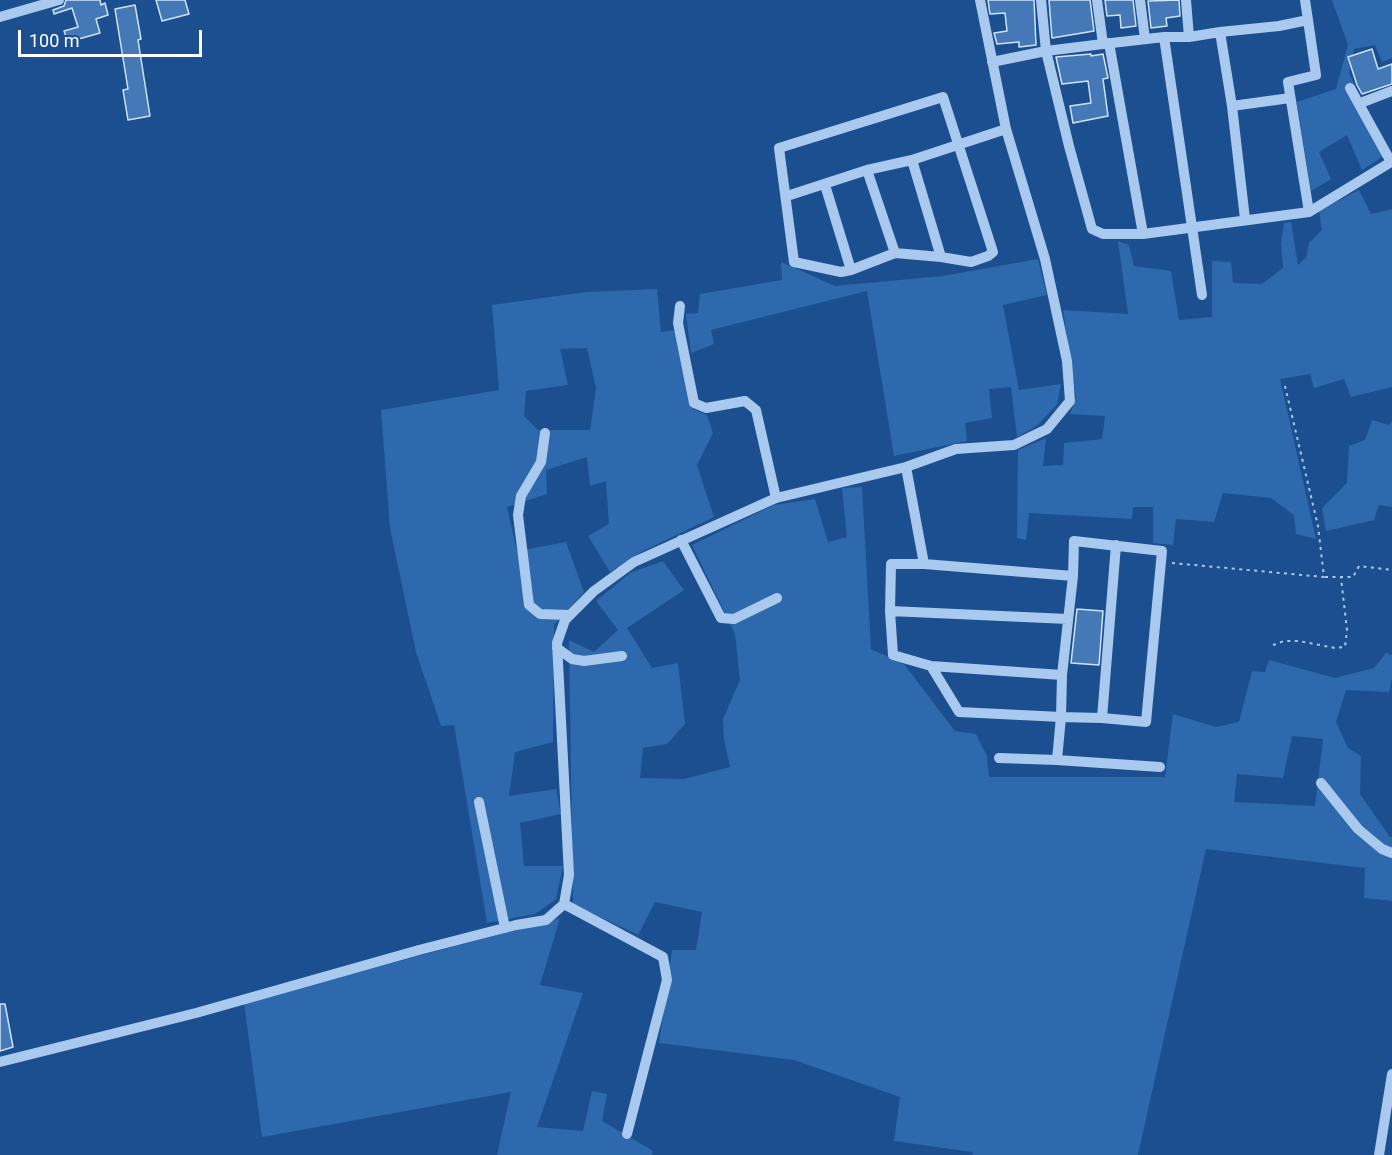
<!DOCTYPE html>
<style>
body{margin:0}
#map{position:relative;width:1392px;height:1155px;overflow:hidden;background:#1b4f8f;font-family:Roboto,sans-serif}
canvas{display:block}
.scale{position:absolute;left:18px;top:30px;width:184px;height:27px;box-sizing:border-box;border:3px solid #fff;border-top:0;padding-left:8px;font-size:18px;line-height:21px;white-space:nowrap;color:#fff;-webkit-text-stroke:4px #1b4f8f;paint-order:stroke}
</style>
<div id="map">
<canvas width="1392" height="1155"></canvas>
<div class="scale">100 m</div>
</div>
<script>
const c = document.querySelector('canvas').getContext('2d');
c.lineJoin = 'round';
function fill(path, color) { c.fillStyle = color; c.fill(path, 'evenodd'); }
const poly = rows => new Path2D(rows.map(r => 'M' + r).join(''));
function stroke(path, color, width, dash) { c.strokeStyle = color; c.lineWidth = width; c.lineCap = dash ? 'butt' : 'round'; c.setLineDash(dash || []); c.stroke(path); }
const green = poly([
 [1332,0,1392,0,1392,58,1382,62,1375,45,1354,49,1349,73,1387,154,1362,170,1347,135,1319,152,1331,179,1311,191,1297,102,1336,89,1348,45],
 [1359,190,1371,214,1392,209,1392,387,1351,397,1344,379,1314,388,1310,374,1280,379,1316,539,1296,534,1294,515,1271,498,1223,493,1214,522,1176,519,1173,545,1153,543,1153,507,1133,507,1132,519,1029,513,1026,540,1017,538,1018,450,1046,438,1043,466,1063,465,1064,443,1102,439,1105,416,1070,414,1076,398,1063,310,1128,314,1118,241,1129,245,1134,266,1171,271,1179,320,1212,317,1212,261,1231,262,1233,283,1262,284,1283,268,1281,243,1284,223,1291,222,1298,265,1306,258,1309,243,1322,230,1319,211],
 [1038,259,1047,295,1003,305,1019,390,1061,384,1057,404,1038,425,1017,437,1011,387,989,389,992,418,965,423,967,441,894,456,867,291,711,330,714,344,691,353,686,314,698,313,700,294,782,280,781,262,835,286,943,276],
 [657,289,661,332,677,330,693,409,707,415,713,433,697,465,714,517,643,551,610,572,588,536,609,524,606,481,590,486,587,457,546,470,547,494,507,507,517,551,566,542,584,592,554,625,553,742,515,752,509,796,556,789,561,814,520,823,524,866,563,866,556,899,535,914,487,923,454,725,441,726,416,652,390,528,381,410,499,390,492,305,586,292],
 [587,348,596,388,590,430,538,430,524,416,526,391,568,385,560,349],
 [1372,420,1389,425,1392,421,1392,507,1379,505,1374,520,1326,531,1322,508,1347,483,1349,446,1365,440],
 [862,487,871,649,904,664,955,731,976,734,987,756,989,777,1165,777,1173,714,1216,727,1239,722,1252,671,1265,672,1269,660,1335,678,1374,668,1386,653,1392,655,1392,678,1389,692,1346,690,1336,722,1348,748,1361,756,1360,794,1390,837,1392,837,1392,901,1364,898,1365,868,1206,849,1138,1155,973,1155,972,1152,894,1141,900,1097,794,1060,659,1043,672,950,696,950,702,912,655,902,638,935,573,904,569,640,594,652,618,630,596,601,630,573,663,561,684,590,627,628,652,668,678,663,685,724,667,744,643,748,640,778,684,779,730,767,724,739,723,719,740,680,735,634,692,545,774,505,815,499,828,542,847,537,842,488],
 [1292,736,1323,739,1315,806,1234,802,1237,774,1283,778],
 [560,918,540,985,583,993,537,1127,583,1131,592,1091,607,1094,602,1121,653,1151,652,1155,497,1155,511,1092,262,1137,244,1003]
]);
const building = poly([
 [66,0,100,0,101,5,105,3,108,15,96,19,100,33,68,42,64,31,78,27,72,8,54,14,53,10,64,6,66,0],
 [156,0,185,0,189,14,162,21,156,0],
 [988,0,1034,0,1036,45,1019,47,1019,42,997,44,994,33,1007,31,1005,13,990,14,988,0],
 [1049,0,1090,0,1094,31,1052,38,1049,0],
 [1105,0,1133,0,1136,26,1121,28,1120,15,1107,16,1105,0],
 [1179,0,1180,16,1166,18,1167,26,1151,28,1148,1,1179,0],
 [135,5,141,39,138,40,150,116,128,120,123,90,128,89,115,9,135,5],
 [1372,49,1378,69,1392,64,1392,84,1362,94,1357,85,1348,57,1372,49],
 [1091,54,1091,56,1103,54,1108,78,1103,79,1108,116,1073,123,1070,106,1091,103,1088,81,1062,84,1056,57,1091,54],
 [1077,609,1103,611,1099,665,1071,663,1077,609],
 [0,1004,5,1004,13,1047,0,1051,0,1004]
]);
const path = poly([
 [1172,563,1324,577,1318,526,1285,386],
 [1325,577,1353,577,1359,566,1392,570],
 [1273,645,1284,641,1299,641,1335,648,1345,647,1347,630,1341,578]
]);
const minor = poly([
 [1041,0,1046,51,1069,146,1092,229,1103,234,1143,234,1309,212,1391,162,1350,88],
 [1097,0,1103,44],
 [1140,0,1145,39],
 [1186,0,1189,37],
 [0,17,59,0],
 [1308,20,1316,75,1288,82,1309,212],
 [1220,32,1232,106,1245,219],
 [1164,37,1202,295],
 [1109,43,1143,234],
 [992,62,1046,51,1103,44,1164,37,1189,37,1220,32,1279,26,1308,20,1305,0],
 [1363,102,1392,91],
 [1232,106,1290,98],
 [912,160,941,257,971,262,988,256,993,252,943,97,779,148,794,262,841,272,851,270,895,253,941,257],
 [867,170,895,253],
 [825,185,851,270],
 [787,196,867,170,912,160,1006,129],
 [680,306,678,323,694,403,706,408,745,401,756,410,776,498],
 [545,433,541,462,521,496,518,515,529,605,540,614,570,615],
 [906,467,924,564],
 [681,540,721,618,734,619,777,598],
 [890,611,1068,619],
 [557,648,572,659,584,661,622,656],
 [931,666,1062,675],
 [1102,718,1116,545],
 [999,758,1057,760,1061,717,1062,675,1073,576,1074,541,1162,551,1146,722,1102,718,1061,717,959,712,931,666,893,655,890,611,891,564,924,564,1073,576],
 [1057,760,1160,767],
 [1321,783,1358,829,1382,849,1392,853],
 [479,802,505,928],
 [564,904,663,957,667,980,627,1134],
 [0,1062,196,1013,419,950,516,925,546,920,564,904,569,875,557,643,565,620,594,591,634,562,776,498,906,467,956,449,1014,445,1047,429,1070,401,1067,361,1045,259,1006,129,980,0],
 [1379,1155,1392,1074]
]);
fill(green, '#2e69ad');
fill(building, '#4478b7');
stroke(building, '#cfe3fa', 1.5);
stroke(path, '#a9c9ee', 2, [3, 4.5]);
stroke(minor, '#a9c9ee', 10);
</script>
